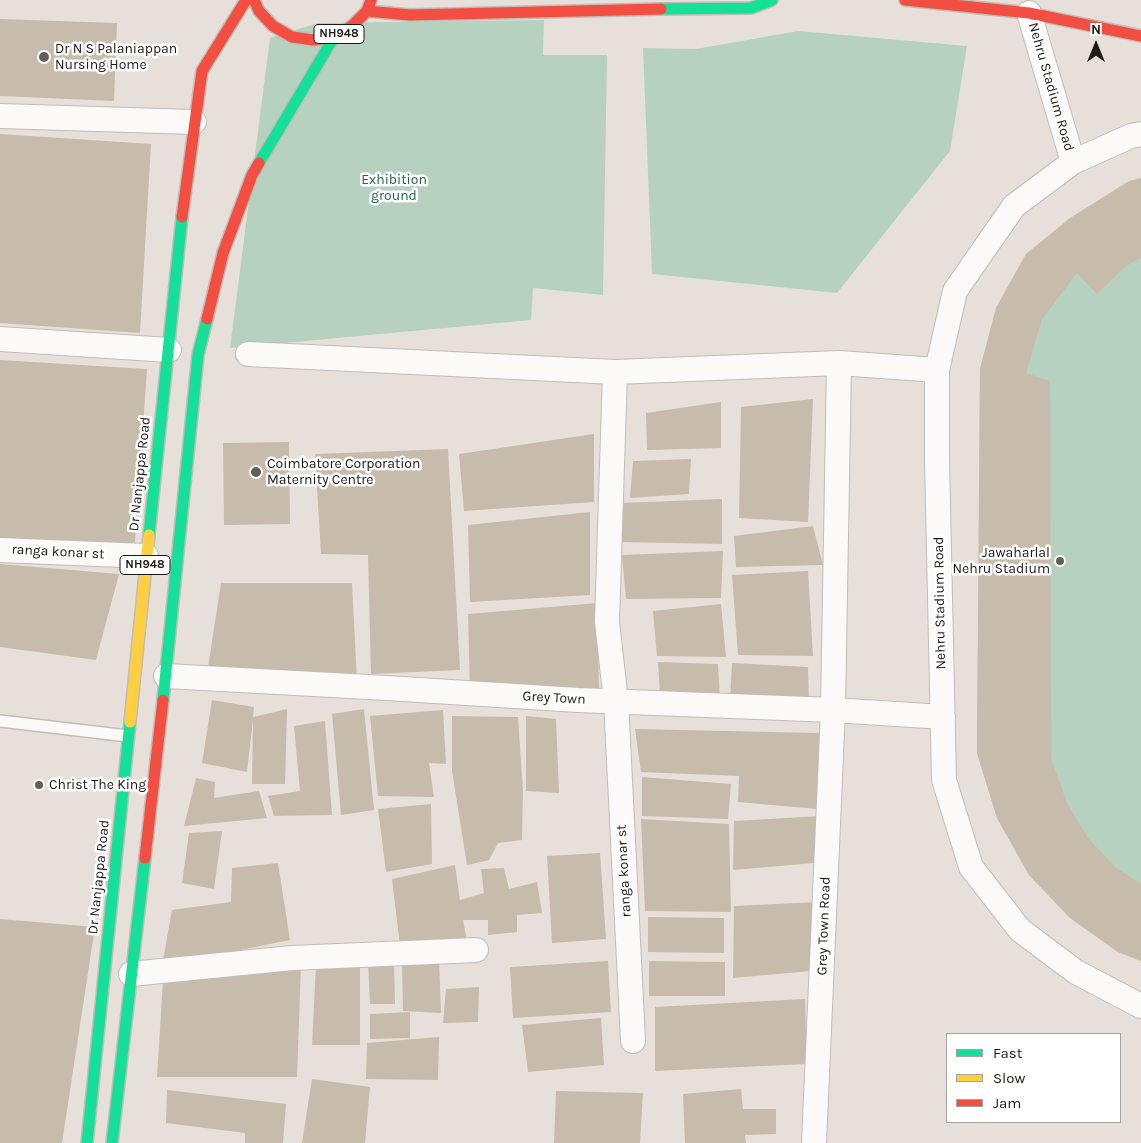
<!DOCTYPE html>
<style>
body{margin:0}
#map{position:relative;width:1141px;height:1143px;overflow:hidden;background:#e7e0da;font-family:Karla,sans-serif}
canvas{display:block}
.legend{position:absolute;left:946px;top:1033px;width:175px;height:90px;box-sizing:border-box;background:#fff;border:1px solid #a5a3a1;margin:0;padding:6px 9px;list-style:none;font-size:15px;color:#1d1814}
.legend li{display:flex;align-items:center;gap:10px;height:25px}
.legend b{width:25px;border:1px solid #a5a3a1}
.north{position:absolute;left:1071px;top:20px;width:50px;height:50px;-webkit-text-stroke:4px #fff;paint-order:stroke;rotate:0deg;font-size:14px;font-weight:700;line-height:20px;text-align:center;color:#1d1814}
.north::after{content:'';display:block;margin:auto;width:18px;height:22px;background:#1d1814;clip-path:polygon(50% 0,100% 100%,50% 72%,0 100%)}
</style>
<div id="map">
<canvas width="1141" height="1143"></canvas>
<ul class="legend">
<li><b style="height:6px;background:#16e098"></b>Fast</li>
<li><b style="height:6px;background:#ffcf43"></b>Slow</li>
<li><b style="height:6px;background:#f24e42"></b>Jam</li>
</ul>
<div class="north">N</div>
</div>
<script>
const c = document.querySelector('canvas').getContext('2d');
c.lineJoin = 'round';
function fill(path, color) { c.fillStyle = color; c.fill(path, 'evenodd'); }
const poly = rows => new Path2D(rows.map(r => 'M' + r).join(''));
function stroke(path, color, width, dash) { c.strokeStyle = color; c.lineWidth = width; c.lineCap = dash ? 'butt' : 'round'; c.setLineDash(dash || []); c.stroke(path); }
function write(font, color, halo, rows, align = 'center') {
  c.font = font + ' Karla,sans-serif'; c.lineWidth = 5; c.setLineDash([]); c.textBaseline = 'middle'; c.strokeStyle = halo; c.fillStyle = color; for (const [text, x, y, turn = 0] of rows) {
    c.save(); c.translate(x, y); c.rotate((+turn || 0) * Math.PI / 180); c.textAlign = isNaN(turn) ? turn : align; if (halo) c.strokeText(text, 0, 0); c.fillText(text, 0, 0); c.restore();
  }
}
const green = poly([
 [544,20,543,55,607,55,603,295,533,288,531,320,230,348,270,38,318,23],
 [798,31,967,46,950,151,837,293,652,274,643,48,696,49],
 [1141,178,1141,961,1118,952,1070,918,1029,875,997,818,977,753,980,369,996,308,1026,254]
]);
const building = poly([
 [0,19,117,23,114,101,0,96],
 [0,134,151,144,140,333,0,323],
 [1141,178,1141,258,1126,266,1097,294,1077,273,1042,319,1026,373,1050,381,1051,758,1067,803,1088,838,1115,867,1141,884,1141,961,1118,952,1070,918,1029,875,997,818,977,753,980,369,996,308,1026,254,1070,218,1129,181],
 [0,360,147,369,134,555,0,550],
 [813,399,808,522,739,518,741,407],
 [721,402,721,448,647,450,646,413],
 [594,434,594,502,464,511,459,454],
 [289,442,290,524,224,525,223,443],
 [448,449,460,670,371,674,368,555,321,554,315,454],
 [691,459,689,494,630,498,633,461],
 [722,499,722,544,618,542,621,503],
 [590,512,590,595,470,602,468,525],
 [813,526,823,565,736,567,734,536],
 [723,551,721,598,626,599,622,555],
 [0,564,119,574,96,660,0,647],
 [808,571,813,656,738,655,732,575],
 [221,583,352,583,357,681,207,674],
 [598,603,599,701,470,693,468,614],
 [721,604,726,657,657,656,653,611],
 [658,662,718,664,720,699,660,696],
 [732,663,808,667,809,704,730,700],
 [212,700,254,707,253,717,287,709,285,784,252,784,253,719,247,772,202,763],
 [364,709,374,810,341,815,332,714],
 [443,710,446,764,429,763,434,797,378,796,370,716],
 [452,716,518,717,523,791,522,840,498,843,489,860,467,865,452,771],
 [526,716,556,719,559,793,526,791],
 [325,721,332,815,274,816,268,796,300,791,294,726],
 [635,729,819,733,817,809,738,802,739,776,641,772],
 [642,777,731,784,728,819,642,816],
 [196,778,215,782,214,798,259,791,267,818,184,826],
 [431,804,432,864,386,872,378,809],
 [821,816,826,862,733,870,734,821],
 [641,819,729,824,731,912,645,911],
 [222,831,214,889,182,883,189,833],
 [600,853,606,939,552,943,547,856],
 [278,863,290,940,162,966,172,910,231,902,232,868],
 [455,865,460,900,484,893,481,869,504,868,509,889,537,882,542,913,517,915,517,932,488,935,488,920,463,920,467,942,400,946,392,879],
 [818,902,822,970,733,978,734,906],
 [648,917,724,918,724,953,648,952],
 [0,919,95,927,62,1143,0,1143],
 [439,957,441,1013,403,1011,402,961],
 [394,959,395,1004,370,1004,368,963],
 [360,960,360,1045,312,1045,316,965],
 [608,961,611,1012,513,1018,510,967],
 [649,961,725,962,725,996,649,996],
 [301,965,297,1077,157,1077,163,981],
 [479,987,478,1022,443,1023,446,989],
 [805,999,807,1064,655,1071,655,1007],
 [410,1012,410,1038,370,1039,370,1014],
 [601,1018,604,1065,528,1072,522,1025],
 [439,1037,438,1080,366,1079,367,1043],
 [312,1079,370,1087,365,1143,302,1143],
 [741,1089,743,1109,776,1109,776,1134,745,1135,746,1143,685,1143,683,1094],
 [167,1090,286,1104,283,1143,245,1143,245,1133,166,1123],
 [556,1091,643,1093,640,1143,554,1143]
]);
const lane = poly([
 [0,721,128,736]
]);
const street = poly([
 [1029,13,1073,162],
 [0,116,194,122],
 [1141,134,1131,136,1073,162,1014,206,955,291,937,370,937,460,944,780,971,867,1020,930,1076,972,1141,1006],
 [0,339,169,350],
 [248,354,615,372,839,363,937,370],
 [615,372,607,622,616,701,633,1041],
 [0,550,146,556],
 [166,676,387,688,578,700,833,710,943,717],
 [131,974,292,958,476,950],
 [814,1143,833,710,839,363]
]);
const fast = poly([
 [661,9,751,8,772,0],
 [259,163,334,37],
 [149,535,182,217],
 [163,700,198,355,207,319],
 [87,1143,130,722],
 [112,1143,145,858]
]);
const slow = poly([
 [130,722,149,535]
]);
const jam = poly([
 [254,0,259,11,273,26,292,37,313,40,334,37,352,26,367,11,371,0],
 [905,0,1029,13,1141,36],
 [367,11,410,15,661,9],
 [182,217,202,71,246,0],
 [207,319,223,253,252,175,259,163],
 [145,858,163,700]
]);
const markers = [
 [44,57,6,"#645e59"],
 [256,472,6,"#645e59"],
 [1060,561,5,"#645e59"],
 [39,785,5,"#645e59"]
];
const shields = [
 [339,34,50],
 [145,565,50]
];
const shieldNames = [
 ["NH948",339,34],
 ["NH948",145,565]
];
const poiNames = [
 ["Dr N S Palaniappan",55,49],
 ["Nursing Home",55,65],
 ["Coimbatore Corporation",267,464],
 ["Maternity Centre",267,480],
 ["Jawaharlal",1050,553,"right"],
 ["Nehru Stadium",1050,569,"right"],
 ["Christ The King",49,785]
];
const streetNames = [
 ["Nehru Stadium Road",1051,87,74],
 ["Dr Nanjappa Road",140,474,-84],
 ["ranga konar st",58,552,3],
 ["Nehru Stadium Road",940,603,-91],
 ["Grey Town",554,698,3],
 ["ranga konar st",624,871,-93],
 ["Dr Nanjappa Road",99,877,-84],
 ["Grey Town Road",824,926,-88]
];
const parkNames = [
 ["Exhibition",394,180],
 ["ground",394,196]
];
fill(green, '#b7d1c0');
fill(building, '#c7bbab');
stroke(lane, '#c2bcb7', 14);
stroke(street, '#c2bcb7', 26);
stroke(fast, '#c2bcb7', 14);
stroke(slow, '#c2bcb7', 14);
stroke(jam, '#c2bcb7', 14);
stroke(lane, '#fbfaf9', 11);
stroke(street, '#fbfaf9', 24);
stroke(fast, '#16e098', 11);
stroke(slow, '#ffcf43', 11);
stroke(jam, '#f24e42', 11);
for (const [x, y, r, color] of markers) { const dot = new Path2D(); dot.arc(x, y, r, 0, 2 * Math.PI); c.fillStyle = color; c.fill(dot); stroke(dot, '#fff', 2); }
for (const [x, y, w] of shields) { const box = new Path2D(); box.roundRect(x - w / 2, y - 9.5, w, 19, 4); c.fillStyle = '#fff'; c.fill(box); stroke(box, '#1d1814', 1); }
write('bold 12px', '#1d1814', null, shieldNames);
write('14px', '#1d1814', '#fff', poiNames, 'left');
write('14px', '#1d1814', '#fff', streetNames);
write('14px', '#26654a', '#fff', parkNames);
</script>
